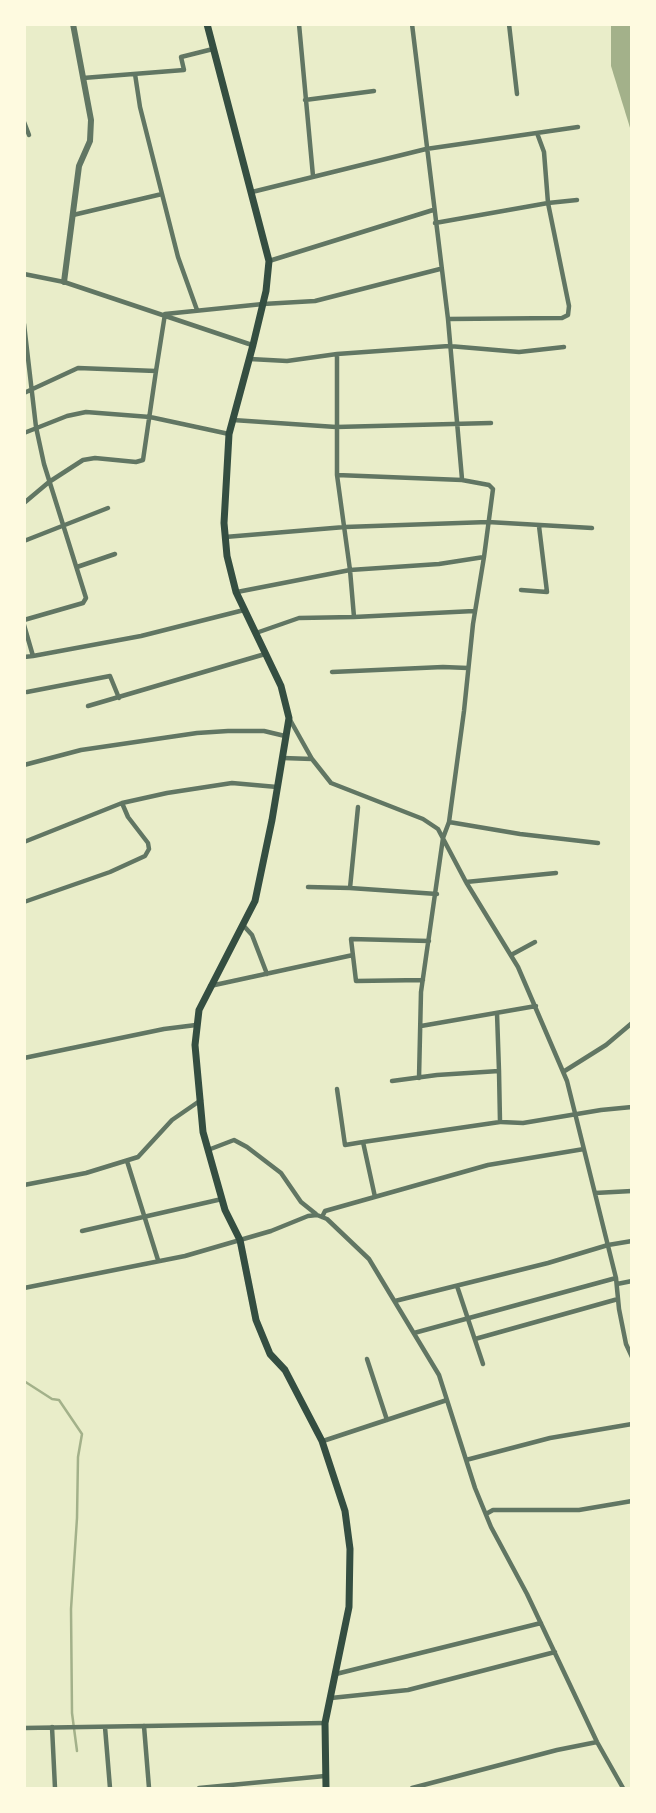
<!DOCTYPE html>
<style>
body{margin:0}
#map{position:relative;width:656px;height:1813px;overflow:hidden;background:#e9edc9;font-family:"PT Sans Narrow",sans-serif}
canvas{display:block}
.frame{position:absolute;inset:0;border:26px solid #fefae0;pointer-events:none}
</style>
<div id="map">
<canvas width="656" height="1813"></canvas>
<div class="frame"></div>
</div>
<script>
const c = document.querySelector('canvas').getContext('2d');
c.lineJoin = 'round';
function fill(path, color) { c.fillStyle = color; c.fill(path, 'evenodd'); }
const poly = rows => new Path2D(rows.map(r => 'M' + r).join(''));
function stroke(path, color, width, dash) { c.strokeStyle = color; c.lineWidth = width; c.lineCap = dash ? 'butt' : 'round'; c.setLineDash(dash || []); c.stroke(path); }
const water = poly([
 [611,25,631,25,631,131,611,66]
]);
const stream = poly([
 [24,1381,52,1399,59,1400,82,1434,78,1457,77,1518,71,1609,72,1713,77,1751]
]);
const minor = poly([
 [299,24,313,176],
 [412,24,448,319,462,479],
 [509,24,517,94],
 [135,74,140,107,178,257,197,310],
 [83,78,184,70,181,57,213,49],
 [305,100,374,91],
 [24,122,29,135],
 [252,192,426,149,578,127],
 [73,215,162,194],
 [435,223,548,203,544,152,537,133],
 [269,261,433,210],
 [24,274,64,282,252,345],
 [448,319,562,318,568,315,569,306,548,203,577,200],
 [24,324,36,427,44,464,86,598,83,603,24,620],
 [250,359,287,361,337,354,449,346,519,352,564,347],
 [24,393,78,368,156,371,165,314,263,304,315,301,440,269],
 [233,420,336,427,491,423],
 [24,433,67,416,86,412,150,417,229,434],
 [337,475,462,480,489,485,493,489,484,557,473,624,464,711,449,822],
 [24,503,49,482,83,460,95,458,136,462,143,460,156,371],
 [225,537,345,527,488,522,592,528],
 [24,541,108,508],
 [77,567,115,554],
 [521,590,547,592,539,526],
 [237,592,350,570,337,475,337,354],
 [474,611,354,617,350,570,439,564,484,557],
 [24,625,33,656,141,636,244,610],
 [256,633,299,618,354,617],
 [24,657,33,656],
 [332,672,443,667,468,668],
 [27,692,110,676,119,698],
 [88,706,265,654],
 [289,718,312,759,331,783,423,819,438,829,466,882,518,967,567,1081,616,1278,619,1309,626,1344,632,1357],
 [283,758,312,759],
 [24,765,81,750,197,733,228,731,264,731,285,736],
 [358,807,350,888,437,894],
 [24,842,122,803,167,793,232,783,277,787],
 [466,882,556,873],
 [308,887,350,888],
 [24,902,110,872,145,856,149,849,148,843,128,817,122,803],
 [243,925,252,935,267,974],
 [511,955,535,942],
 [423,980,356,981,351,939,429,941],
 [210,986,353,955],
 [497,1013,499,1071],
 [421,1026,536,1006],
 [24,1058,164,1029,196,1025],
 [563,1072,606,1045,632,1023],
 [419,1078,421,992,443,838,449,822,520,834,598,843],
 [337,1089,345,1145,363,1142],
 [501,1122,523,1123,601,1110,632,1107],
 [208,1150,234,1140,247,1147,281,1173,301,1202,316,1214],
 [127,1161,158,1260],
 [24,1185,86,1173,138,1157,172,1120,201,1100],
 [595,1193,632,1191],
 [375,1197,363,1142,500,1122,499,1071,437,1075,392,1081],
 [322,1217,325,1211,488,1165,584,1149],
 [82,1231,222,1199],
 [617,1284,632,1281],
 [457,1286,483,1364],
 [24,1288,185,1256,271,1231,308,1216,317,1215,327,1219,369,1259,439,1375,475,1488,491,1527,527,1594,597,1742,623,1788],
 [395,1301,548,1263,608,1245,632,1241],
 [414,1333,616,1278],
 [475,1339,618,1299],
 [367,1359,387,1420],
 [323,1441,447,1400],
 [466,1460,550,1438,632,1424],
 [486,1514,493,1510,579,1510,632,1501],
 [336,1674,541,1623],
 [331,1698,408,1690,555,1652],
 [144,1726,149,1788],
 [52,1727,55,1788],
 [105,1727,110,1788],
 [24,1728,325,1723],
 [199,1788,325,1776],
 [412,1788,557,1750,597,1742]
]);
const tertiary = poly([
 [64,282,79,166,90,141,91,120,73,24]
]);
const primary = poly([
 [207,24,269,261,266,291,253,345,229,434,224,523,227,556,236,592,281,686,289,718,272,820,255,901,199,1010,195,1045,203,1132,225,1210,240,1240,256,1320,270,1354,285,1370,322,1441,345,1511,350,1549,349,1607,325,1723,326,1788]
]);
fill(water, '#a3b18a');
stroke(stream, '#a3b18a', 2.5);
stroke(minor, '#617663', 4.5);
stroke(tertiary, '#617663', 6);
stroke(primary, '#344e41', 7);
</script>
